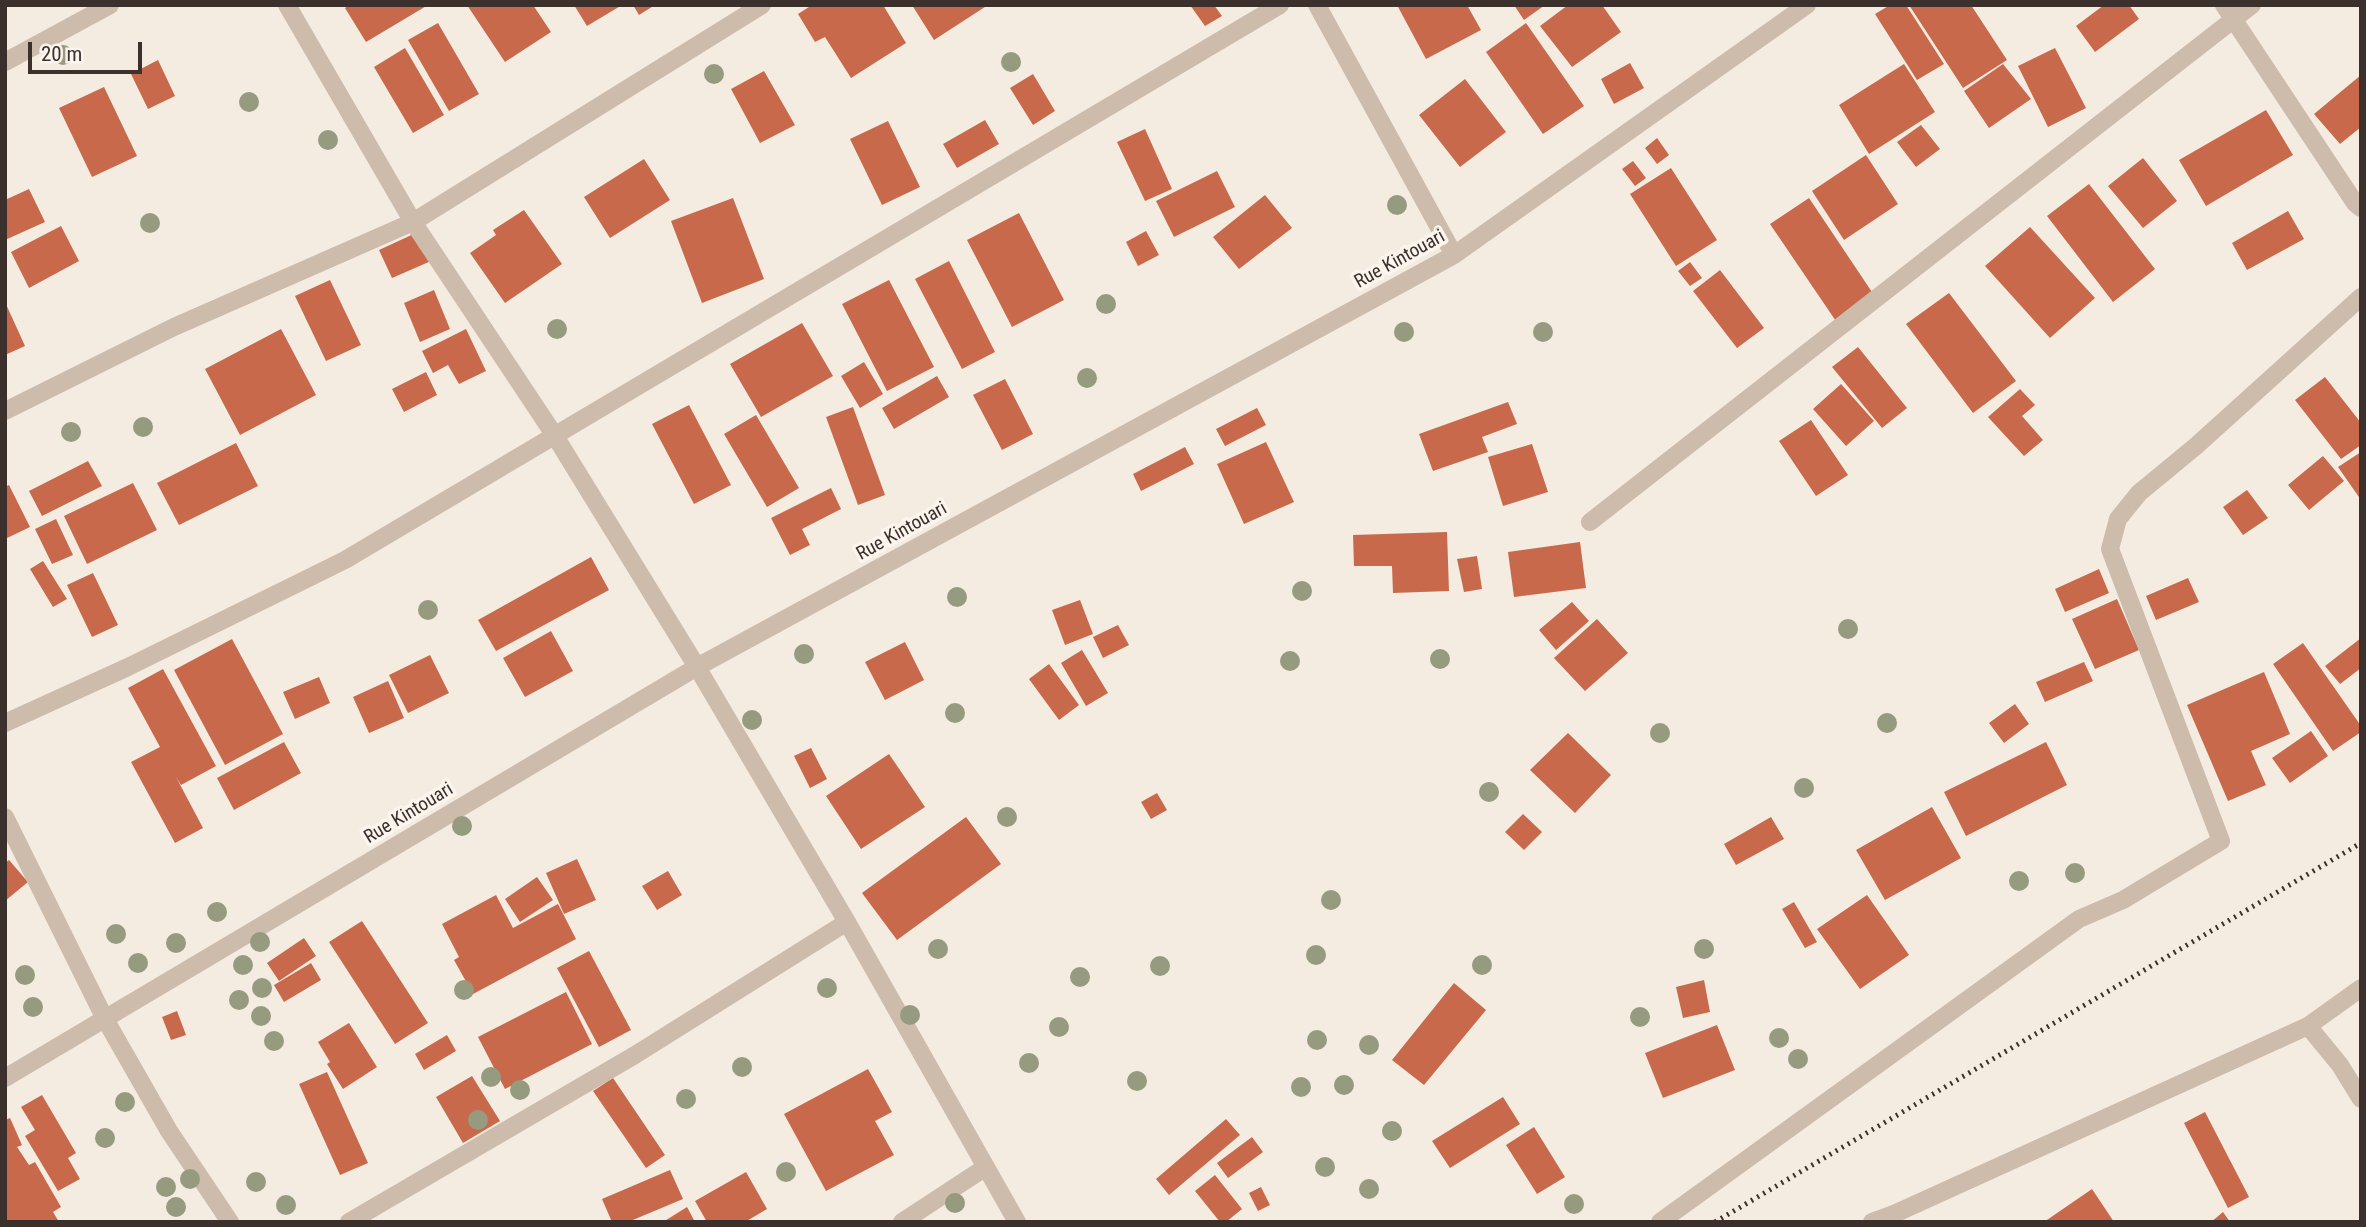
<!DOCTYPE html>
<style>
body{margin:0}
#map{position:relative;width:2366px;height:1227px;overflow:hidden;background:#f4ebe1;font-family:"Roboto Condensed",sans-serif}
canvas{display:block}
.frame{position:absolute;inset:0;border:7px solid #3b302b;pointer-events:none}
.scale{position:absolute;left:28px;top:42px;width:114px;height:32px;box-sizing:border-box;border:4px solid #3b302b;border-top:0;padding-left:9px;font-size:21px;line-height:24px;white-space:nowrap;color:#3b302b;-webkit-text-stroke:5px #fbf5ee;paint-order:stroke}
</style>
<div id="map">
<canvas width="2366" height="1227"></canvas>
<div class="frame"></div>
<div class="scale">20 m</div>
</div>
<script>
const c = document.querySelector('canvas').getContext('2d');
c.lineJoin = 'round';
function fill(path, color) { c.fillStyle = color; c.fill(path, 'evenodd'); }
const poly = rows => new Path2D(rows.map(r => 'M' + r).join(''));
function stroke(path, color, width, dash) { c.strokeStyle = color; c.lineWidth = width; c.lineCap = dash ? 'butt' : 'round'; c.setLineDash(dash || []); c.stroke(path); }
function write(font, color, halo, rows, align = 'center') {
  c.font = font + ' "Roboto Condensed",sans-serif'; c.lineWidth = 7; c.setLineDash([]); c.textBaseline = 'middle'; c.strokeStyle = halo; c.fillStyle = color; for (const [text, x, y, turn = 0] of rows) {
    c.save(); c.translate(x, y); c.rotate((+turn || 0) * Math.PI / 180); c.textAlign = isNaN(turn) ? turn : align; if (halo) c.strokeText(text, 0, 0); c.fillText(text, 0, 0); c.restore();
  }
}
const building = poly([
 [349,5,428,5,366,42,345,8],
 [467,5,533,5,551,32,505,62],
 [574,5,622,5,587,26],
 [633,5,655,5,639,15],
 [812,5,883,5,906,43,851,78,825,37,815,42,798,14],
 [912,5,988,5,934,40],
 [1190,5,1214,5,1222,16,1205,26],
 [1397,5,1467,5,1481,30,1426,59],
 [1514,5,1545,5,1524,20],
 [1568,5,1602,5,1621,32,1572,67,1540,26],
 [1890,5,1906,5,1944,64,1917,80,1875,14],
 [1909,5,1971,5,2007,60,1963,88],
 [2104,5,2129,5,2139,19,2095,52,2076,26],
 [438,23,479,94,449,111,408,40],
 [1526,23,1584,106,1543,134,1486,52],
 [405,48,444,115,413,133,374,67],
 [2055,48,2086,108,2048,127,2018,66],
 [158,60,175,96,148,109,131,74],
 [1630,63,1644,88,1614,104,1601,79],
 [1904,64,1935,112,1869,154,1839,105],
 [2003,64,2031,99,1989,128,1964,91],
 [764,71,795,125,760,143,731,89],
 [1033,74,1055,111,1033,125,1010,88],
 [2361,75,2361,127,2340,144,2314,114],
 [1465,79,1506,132,1460,167,1419,115],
 [104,87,137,156,92,177,59,108],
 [2266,110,2293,155,2206,206,2179,160],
 [985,120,999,144,957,168,943,144],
 [888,121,920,187,882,205,850,139],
 [1921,125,1940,149,1916,167,1897,142],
 [1145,129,1172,189,1145,201,1117,142],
 [1657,138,1669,155,1657,164,1645,148],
 [1866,155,1898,204,1844,240,1812,191],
 [2143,158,2177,201,2143,228,2108,186],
 [644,159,670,200,610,238,584,197],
 [1633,161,1646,178,1635,186,1622,169],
 [1671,168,1717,240,1676,266,1630,194],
 [1217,171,1235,207,1174,237,1156,201],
 [2089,184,2155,269,2113,302,2047,216],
 [29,189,45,222,5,240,5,200],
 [1265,195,1292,228,1239,269,1213,237],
 [733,198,764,279,702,303,671,221],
 [1809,198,1880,304,1842,330,1770,224],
 [524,210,562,264,505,303,470,253,496,235,493,230],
 [2288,211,2304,239,2247,270,2232,243],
 [1019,213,1064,300,1012,327,967,240],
 [61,226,79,261,29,288,11,252],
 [2030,227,2095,298,2050,338,1985,266],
 [1146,231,1159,255,1138,266,1126,242],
 [418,232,431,261,392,278,379,250],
 [949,261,995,352,962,369,915,279],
 [1690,262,1702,278,1690,286,1678,271],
 [1720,270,1764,328,1737,348,1693,291],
 [330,280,361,345,326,361,295,296],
 [889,280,934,367,887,391,842,304],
 [434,290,450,329,420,342,404,303],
 [1949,293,2016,381,1973,413,1906,324],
 [5,302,25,346,5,355],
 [802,323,833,376,761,417,730,364],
 [281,329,316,395,240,435,205,369],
 [466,329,486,371,459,384,448,365,433,373,422,351],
 [1858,347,1907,408,1882,428,1832,367],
 [864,362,883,394,860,408,841,376],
 [426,372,437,395,404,412,392,389],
 [937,376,949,397,894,429,882,408],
 [2325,377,2361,423,2361,445,2341,459,2295,400],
 [1005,379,1033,434,1002,450,973,395],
 [1841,384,1874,421,1846,446,1813,409],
 [2020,389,2035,405,2022,416,2043,440,2024,456,1988,417],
 [1508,402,1517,424,1482,437,1488,452,1433,471,1419,434],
 [689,405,731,485,694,504,652,424],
 [853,407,885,495,858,505,826,417],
 [1257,408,1266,425,1225,446,1216,429],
 [756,415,799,488,767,507,724,434],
 [1811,420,1848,475,1816,496,1779,441],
 [1266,442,1294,502,1244,524,1217,464],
 [236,443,258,486,179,525,157,483],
 [1532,444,1548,492,1503,506,1488,457],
 [1185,447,1194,464,1141,491,1133,474],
 [2361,452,2361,500,2338,467],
 [2323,456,2344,481,2309,510,2288,485],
 [88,461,102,486,42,516,29,491],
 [133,483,157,530,87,564,64,516],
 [9,485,30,527,5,539,5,487],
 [831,488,841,509,802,529,810,545,790,555,771,518],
 [2247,490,2268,518,2243,535,2223,507],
 [56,519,73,555,52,564,35,529],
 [1447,532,1449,591,1393,593,1392,566,1354,566,1353,535],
 [1580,542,1586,588,1514,597,1508,552],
 [1477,556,1482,589,1464,592,1457,559],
 [591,557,609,590,496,651,478,620],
 [43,561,67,599,53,607,30,569],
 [2099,569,2109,593,2065,612,2055,589],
 [93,573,118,625,92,637,67,585],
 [2188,578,2199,602,2156,620,2146,596],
 [2117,599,2139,650,2095,669,2072,619],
 [1080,600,1093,634,1065,645,1052,610],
 [1572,602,1589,621,1556,650,1539,630],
 [1597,619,1628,653,1585,691,1554,658],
 [1118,625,1129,645,1103,658,1093,637],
 [551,631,573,671,525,697,503,658],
 [2361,638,2361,668,2340,684,2325,666],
 [232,639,283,734,225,765,174,670],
 [905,642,924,680,885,700,865,662],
 [2303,643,2361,726,2361,732,2333,751,2273,664],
 [1082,650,1108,693,1086,706,1061,663],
 [430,655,449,693,408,713,389,675],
 [2084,662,2093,681,2045,702,2036,682],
 [1049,664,1079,705,1059,720,1029,679],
 [163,669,216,766,181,785,176,777,203,828,175,843,131,762,160,747,128,688],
 [2264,672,2290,734,2251,751,2266,785,2228,801,2187,705],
 [319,677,330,703,295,719,283,692],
 [388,681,404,718,369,733,353,697],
 [2015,704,2029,724,2004,743,1989,723],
 [2311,731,2328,756,2290,783,2272,758],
 [1568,733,1611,775,1575,813,1530,770],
 [284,742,301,773,234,810,217,778],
 [2046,742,2067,785,1966,836,1944,792],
 [811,748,827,779,810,788,794,756],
 [889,754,925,807,861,849,826,796],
 [1157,793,1167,810,1151,819,1141,802],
 [1932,807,1961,858,1885,900,1856,850],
 [1523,814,1542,832,1524,850,1505,832],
 [966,817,1001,864,897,940,862,893],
 [1771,817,1784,839,1736,865,1724,844],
 [577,859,596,900,564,914,546,873],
 [9,860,28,882,5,901,5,863],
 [668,871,682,895,657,910,642,886],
 [537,877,553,900,520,922,505,899],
 [496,895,513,928,558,904,576,939,473,994,454,960,459,957,442,924],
 [1867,895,1909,955,1860,989,1817,929],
 [1794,902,1817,942,1805,948,1782,909],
 [362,921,428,1023,395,1044,329,942],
 [304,938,316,956,279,981,267,963],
 [589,951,631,1030,599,1047,557,968],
 [311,963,321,980,284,1002,274,985],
 [1704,980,1710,1012,1683,1018,1676,987],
 [1454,983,1486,1010,1424,1085,1392,1060],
 [566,992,592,1044,505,1089,478,1037],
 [177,1011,186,1035,171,1040,162,1017],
 [349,1023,377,1067,343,1089,327,1064,330,1062,318,1042],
 [1717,1025,1735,1070,1663,1098,1645,1053],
 [447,1035,456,1051,424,1070,415,1054],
 [868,1069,892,1112,875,1121,894,1155,826,1191,784,1114],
 [327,1072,368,1163,340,1175,299,1084],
 [472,1076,500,1121,463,1143,436,1097],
 [613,1078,665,1155,646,1168,593,1091],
 [42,1095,76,1153,68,1158,80,1179,58,1191,25,1136,35,1130,21,1107],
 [1503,1097,1520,1124,1450,1168,1432,1141],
 [2205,1112,2249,1197,2228,1208,2184,1123],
 [10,1118,22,1145,17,1147,29,1165,35,1162,61,1207,53,1212,59,1222,5,1222,5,1120],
 [1226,1119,1240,1135,1169,1195,1156,1179],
 [1534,1127,1565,1177,1537,1194,1506,1145],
 [1252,1137,1263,1152,1228,1178,1217,1163],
 [670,1170,683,1199,628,1222,612,1222,602,1199],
 [746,1172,767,1209,745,1222,707,1222,695,1201],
 [1215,1175,1242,1209,1226,1222,1220,1222,1195,1191],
 [1261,1187,1270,1205,1258,1211,1249,1193],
 [2092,1189,2114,1222,2044,1222],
 [687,1207,695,1222,663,1222],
 [2223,1212,2230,1222,2211,1222]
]);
const minor = poly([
 [287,5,413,222,555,436,697,667,847,922,1017,1222],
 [1317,5,1454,255],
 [2224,5,2355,203,2361,208],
 [5,62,110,5],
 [5,411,174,327,413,222,762,5],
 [1590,522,2252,5],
 [5,723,128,667,345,560,1280,5],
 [5,817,105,1019,169,1131,230,1222],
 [2308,1026,2340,1065,2361,1099],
 [5,1078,697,667,1454,255,1807,5],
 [349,1222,635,1055,847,922],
 [902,1222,986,1167],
 [1660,1222,2079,919,2123,900,2221,841,2110,549,2118,519,2139,493,2196,446,2361,297],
 [1872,1222,1894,1214,2308,1026,2361,988]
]);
const rail = poly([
 [1715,1222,2361,843]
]);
const trees = [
 [63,55],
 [1011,62],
 [714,74],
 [249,102],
 [328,140],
 [1397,205],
 [150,223],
 [1106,304],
 [557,329],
 [1404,332],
 [1543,332],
 [1087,378],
 [143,427],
 [71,432],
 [1302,591],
 [957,597],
 [428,610],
 [1848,629],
 [804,654],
 [1440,659],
 [1290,661],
 [955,713],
 [752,720],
 [1887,723],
 [1660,733],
 [1804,788],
 [1489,792],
 [1007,817],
 [462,826],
 [2075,873],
 [2019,881],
 [1331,900],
 [217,912],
 [116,934],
 [260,942],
 [176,943],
 [938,949],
 [1704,949],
 [1316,955],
 [138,963],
 [243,965],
 [1482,965],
 [1160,966],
 [25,975],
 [1080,977],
 [262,988],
 [827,988],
 [464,990],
 [239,1000],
 [33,1007],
 [910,1015],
 [261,1016],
 [1640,1017],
 [1059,1027],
 [1779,1038],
 [1317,1040],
 [274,1041],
 [1369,1045],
 [1798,1059],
 [1029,1063],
 [742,1067],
 [491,1077],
 [1137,1081],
 [1344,1085],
 [1301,1087],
 [520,1090],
 [686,1099],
 [125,1102],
 [478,1120],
 [1392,1131],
 [105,1138],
 [1325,1167],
 [786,1172],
 [190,1179],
 [256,1182],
 [166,1187],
 [1369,1189],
 [955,1203],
 [1574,1204],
 [286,1205],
 [176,1207]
];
const streetNames = [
 ["Rue Kintouari",1400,260,-29],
 ["Rue Kintouari",902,532,-29],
 ["Rue Kintouari",409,814,-31]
];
fill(building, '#c8694b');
stroke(minor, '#cdbbac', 18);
stroke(rail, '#3b302b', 5, [2, 5]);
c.fillStyle = '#969b7f';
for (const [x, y] of trees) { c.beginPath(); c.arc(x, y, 10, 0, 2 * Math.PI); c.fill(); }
write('19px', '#3b302b', '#fbf5ee', streetNames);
</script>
